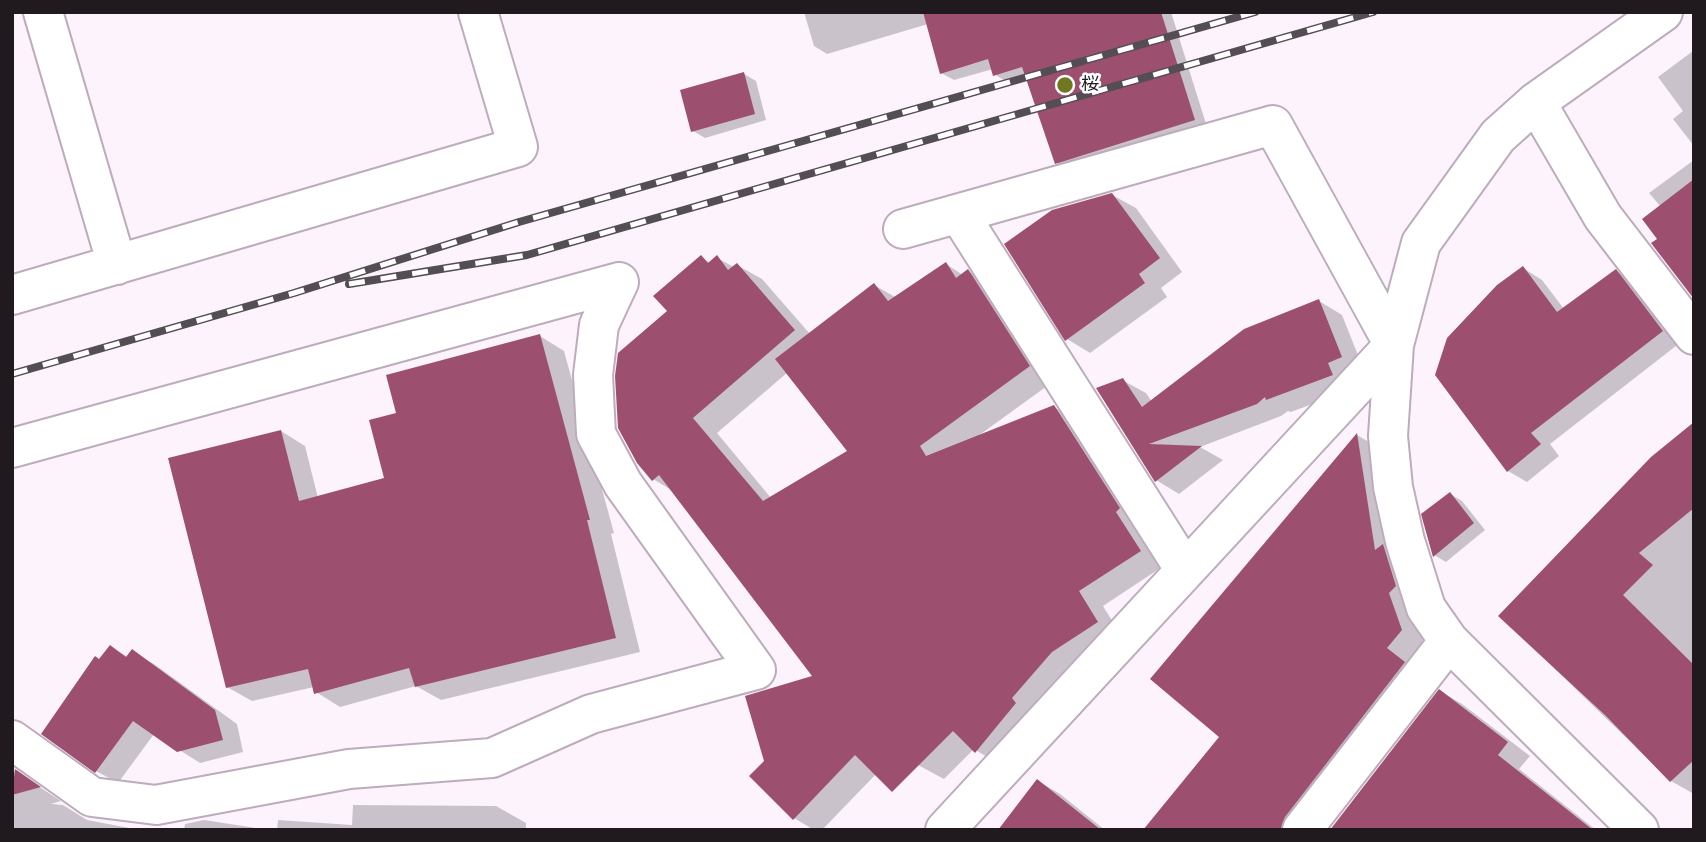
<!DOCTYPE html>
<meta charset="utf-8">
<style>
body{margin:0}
#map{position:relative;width:1706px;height:842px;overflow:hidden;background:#fdf3fd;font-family:"Open Sans",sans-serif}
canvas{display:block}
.frame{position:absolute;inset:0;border:14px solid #201a1f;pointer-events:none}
</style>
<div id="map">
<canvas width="1706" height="842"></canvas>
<div class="frame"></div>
</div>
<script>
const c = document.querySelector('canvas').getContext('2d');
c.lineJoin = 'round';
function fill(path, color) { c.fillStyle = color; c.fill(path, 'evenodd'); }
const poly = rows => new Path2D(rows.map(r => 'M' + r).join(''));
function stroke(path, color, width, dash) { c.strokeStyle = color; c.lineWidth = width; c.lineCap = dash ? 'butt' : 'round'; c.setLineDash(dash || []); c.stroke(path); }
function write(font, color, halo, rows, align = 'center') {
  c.font = font + ' "Open Sans","Noto Sans JP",sans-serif'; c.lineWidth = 5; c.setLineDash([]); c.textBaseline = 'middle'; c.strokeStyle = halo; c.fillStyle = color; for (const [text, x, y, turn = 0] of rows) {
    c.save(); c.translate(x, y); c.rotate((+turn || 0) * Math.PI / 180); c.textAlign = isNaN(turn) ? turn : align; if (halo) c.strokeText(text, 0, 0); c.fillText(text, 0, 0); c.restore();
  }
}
const shadow = poly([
 [804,12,1171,12,1207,127,1069,170,1056,162,1027,76,1007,82,994,74,993,69,954,80,941,73,928,24,827,54,814,46],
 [1693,51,1694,52,1694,146,1673,119,1683,111,1658,77],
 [744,74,756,81,766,120,705,138,693,131],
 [1694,160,1694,296,1659,240,1661,207,1649,193],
 [1112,195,1136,208,1182,272,1161,288,1167,297,1090,353,1067,339],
 [701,257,710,263,717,258,734,267,737,265,762,279,810,334,874,285,897,298,946,264,963,275,968,271,993,286,1054,381,978,436,1054,407,1080,422,1165,565,1103,606,1122,637,1002,766,974,749,944,779,918,765,879,771,822,830,814,830,794,818,766,761,815,677,673,491,653,479,669,311],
 [788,372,850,452,771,498,717,433],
 [1523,268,1542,280,1564,309,1616,271,1635,283,1681,342,1550,444,1559,456,1527,482,1508,471],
 [1319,301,1342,315,1364,370,1355,388,1291,412,1288,411,1281,416,1200,447,1223,460,1179,494,1156,480,1122,380,1146,393,1152,402],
 [540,336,564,351,614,533,611,534,640,652,441,700,416,686,340,707,316,692,314,687,252,701,227,687,281,431,305,446,318,498,386,479,398,414],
 [1694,424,1694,794,1671,781,1500,616],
 [1357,435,1379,448,1411,606,1424,644,1307,830,1145,830,1221,736],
 [1450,494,1462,501,1485,530,1446,562,1434,555],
 [110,647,128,657,132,652,154,664,237,724,243,752,200,763,154,734,118,783,96,771,100,661],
 [1440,691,1462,704,1530,756,1519,769,1596,830,1332,830],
 [15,771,61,801,51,804,63,805,87,820,140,830,12,830,12,776],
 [1038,781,1060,794,1105,830,1002,830],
 [353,805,496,806,526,823,526,830,277,830,278,820,352,825],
 [204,820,269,830,184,830,185,824]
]);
const building = poly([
 [923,12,1161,12,1195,120,1055,164,1022,67,993,76,988,59,940,74],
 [744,72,755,114,691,132,680,90],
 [1694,179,1694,299,1651,243,1657,239,1642,219],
 [1112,193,1160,258,1139,274,1145,283,1065,341,1004,244,1052,210],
 [701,255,708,263,717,255,728,270,737,263,795,330,693,418,763,501,847,451,775,359,874,283,888,301,946,262,956,278,968,269,1030,366,920,446,926,456,1054,405,1120,508,1116,512,1141,551,1079,591,1098,622,1052,652,1012,698,1016,703,975,753,953,731,892,792,855,755,793,820,749,776,764,761,745,696,812,676,659,475,652,481,637,463,618,428,615,376,618,353,667,311,653,296],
 [1523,266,1557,312,1616,269,1663,331,1531,433,1541,444,1507,472,1435,375,1447,338,1497,285],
 [1319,299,1342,357,1328,363,1333,375,1266,400,1265,397,1257,404,1149,444,1202,446,1155,482,1096,388,1123,378,1142,407,1244,329],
 [540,334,590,520,587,520,616,638,415,687,409,668,314,694,308,669,226,688,168,458,281,430,299,501,384,478,369,420,396,413,386,375],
 [1694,422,1694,508,1639,553,1653,565,1623,595,1694,665,1694,760,1670,782,1606,716,1498,616,1651,457],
 [1357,433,1375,550,1383,544,1396,586,1389,593,1402,630,1387,648,1405,662,1285,817,1281,830,1143,830,1219,737,1150,679],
 [1450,492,1474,523,1433,557,1421,514],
 [110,645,126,657,132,649,215,710,223,740,177,752,133,721,95,773,41,734,95,656,99,659],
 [1439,689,1508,742,1498,755,1593,830,1330,830],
 [15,769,41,787,12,795],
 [1037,779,1101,830,998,830]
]);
const street = poly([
 [43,12,117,265],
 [1536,102,1603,217,1694,335],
 [959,214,1185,570],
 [903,229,1273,125,1394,345],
 [12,295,518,147,478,12],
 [12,448,619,282],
 [12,740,92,797,156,805,349,769,492,758,591,714,756,670,623,484,596,434,593,375,599,325,619,282],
 [945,830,1394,345],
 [1302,830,1449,641],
 [1639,830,1449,641,1426,608,1405,541,1393,487,1388,436,1394,345,1421,243,1498,136,1536,102,1663,12]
]);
const rail = poly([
 [349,284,527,255,1373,12],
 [12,374,294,293,519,222,1255,12]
]);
const markers = [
 [1065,85,9,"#6f7721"]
];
const poiNames = [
 ["桜",1081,85]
];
fill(shadow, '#0003');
fill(building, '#9c4f6e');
stroke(street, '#bcacbc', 42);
stroke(street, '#fff', 38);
stroke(rail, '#544d53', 8);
stroke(rail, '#fff', 5, [16]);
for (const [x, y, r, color] of markers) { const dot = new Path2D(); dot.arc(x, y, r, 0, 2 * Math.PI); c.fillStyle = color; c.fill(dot); stroke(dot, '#fff', 2.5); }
write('18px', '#201a1f', '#fff', poiNames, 'left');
</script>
